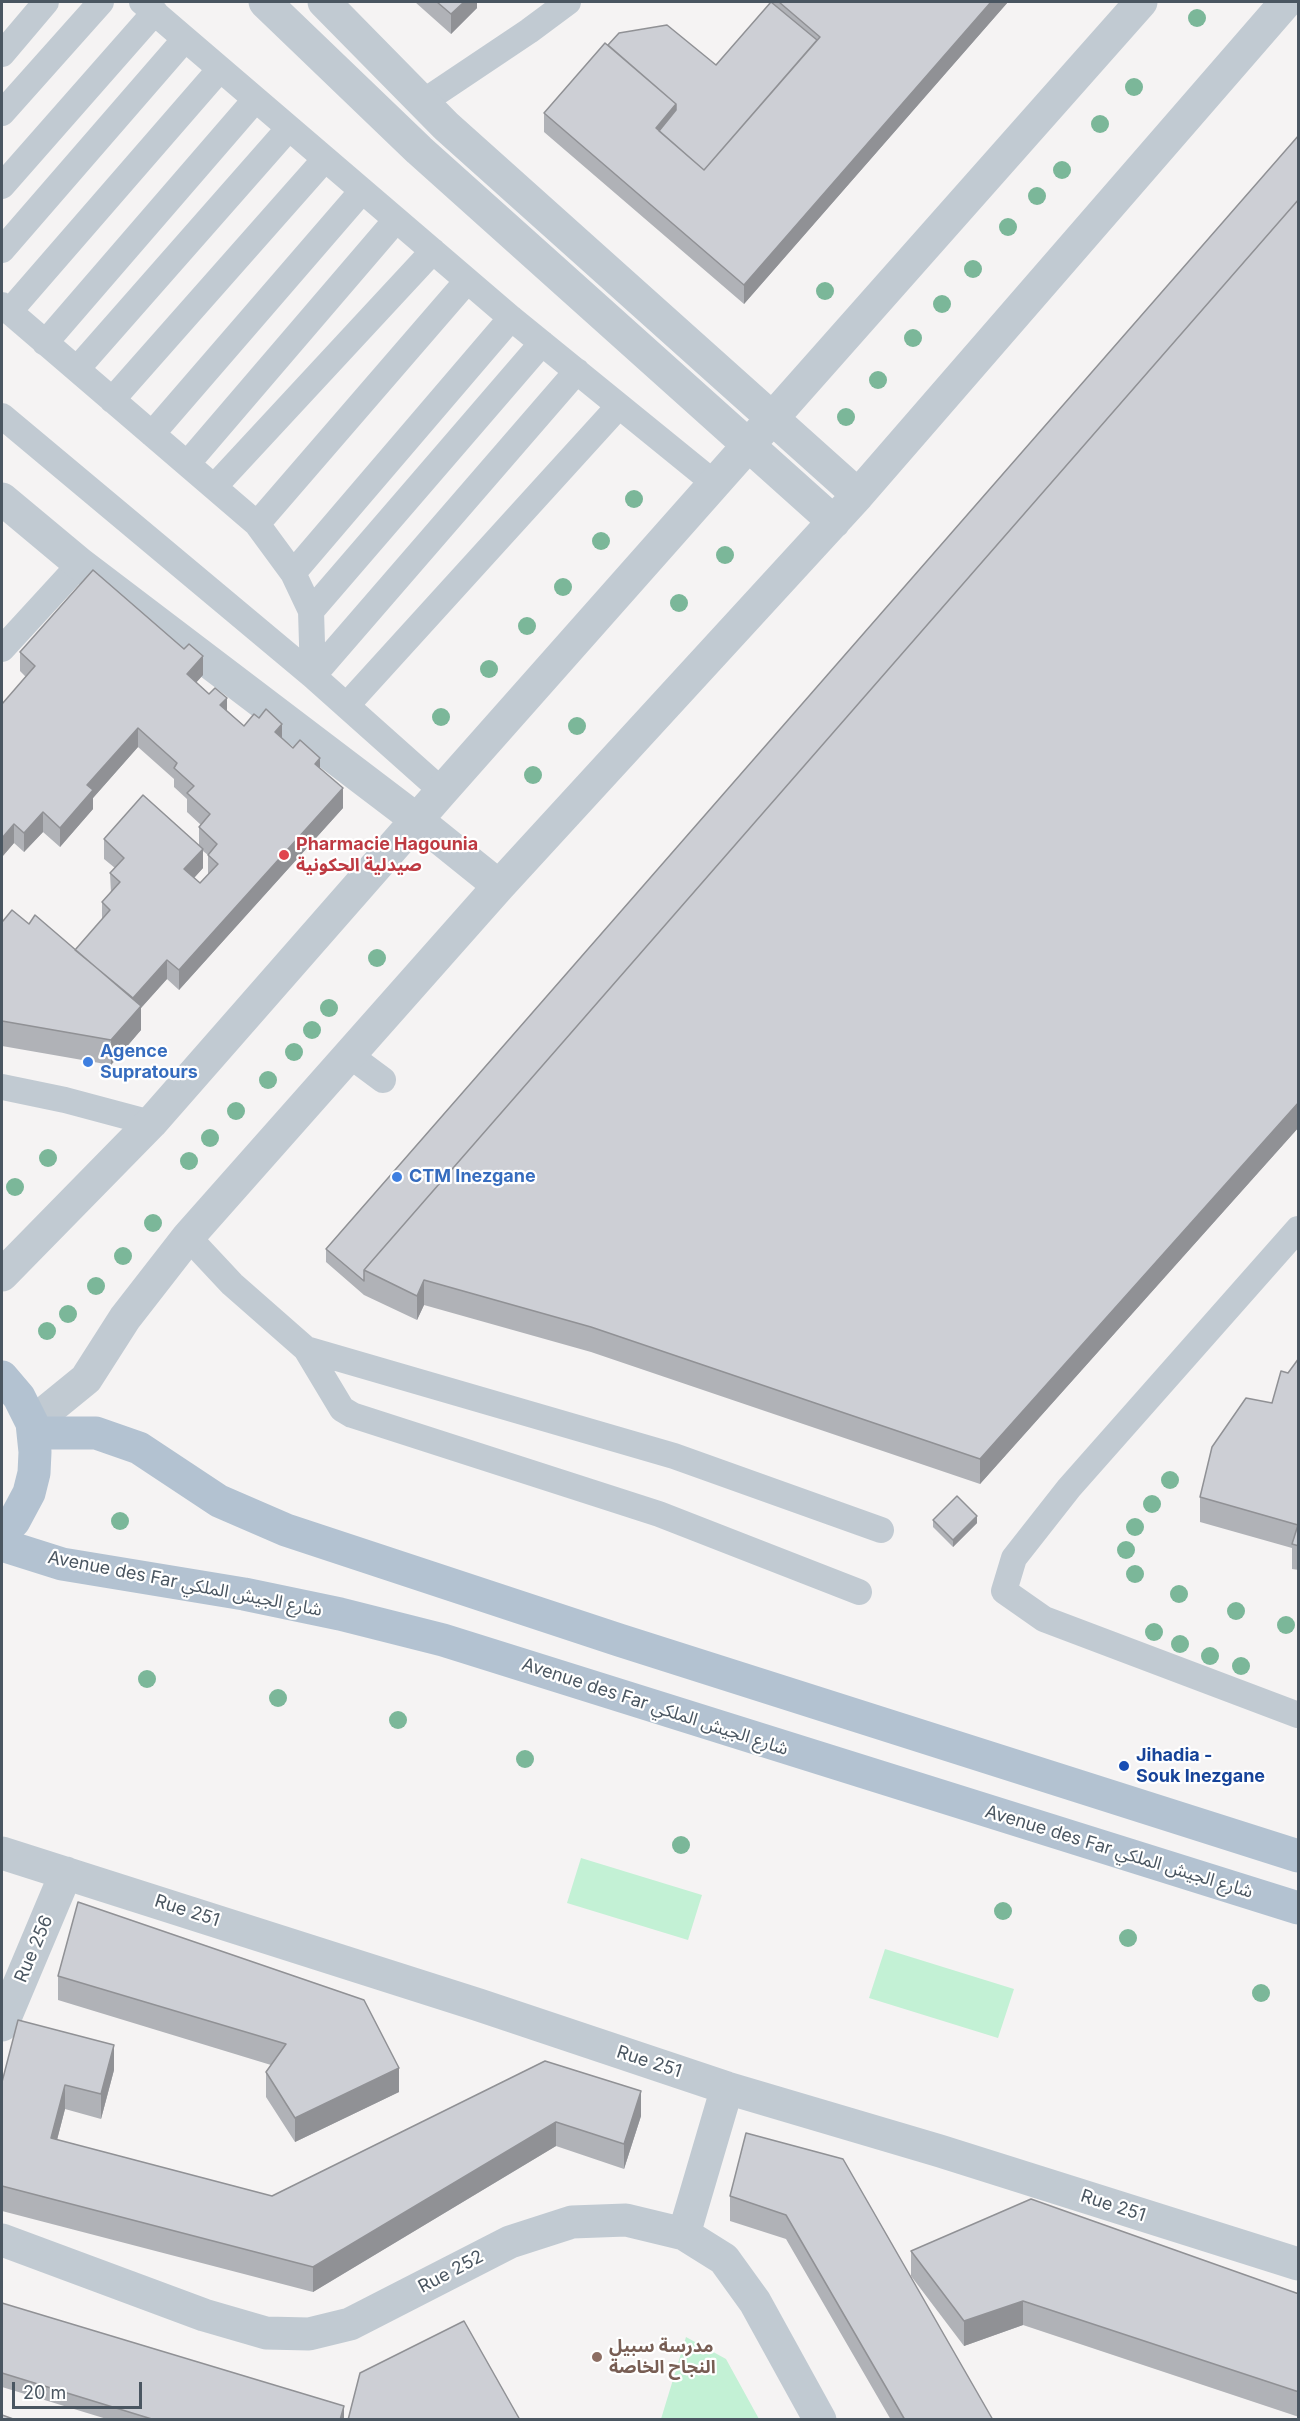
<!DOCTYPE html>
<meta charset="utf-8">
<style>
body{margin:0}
#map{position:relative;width:1300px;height:2421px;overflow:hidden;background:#f5f3f3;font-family:Inter,sans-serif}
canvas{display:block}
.frame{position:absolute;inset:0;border:3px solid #4a5661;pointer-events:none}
.scale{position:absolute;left:12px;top:2382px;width:130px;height:27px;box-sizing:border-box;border:3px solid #4a5661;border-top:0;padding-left:8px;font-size:18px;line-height:21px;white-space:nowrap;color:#4a5661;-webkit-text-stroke:4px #fff;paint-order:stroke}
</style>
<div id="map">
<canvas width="1300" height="2421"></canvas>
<div class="frame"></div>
<div class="scale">20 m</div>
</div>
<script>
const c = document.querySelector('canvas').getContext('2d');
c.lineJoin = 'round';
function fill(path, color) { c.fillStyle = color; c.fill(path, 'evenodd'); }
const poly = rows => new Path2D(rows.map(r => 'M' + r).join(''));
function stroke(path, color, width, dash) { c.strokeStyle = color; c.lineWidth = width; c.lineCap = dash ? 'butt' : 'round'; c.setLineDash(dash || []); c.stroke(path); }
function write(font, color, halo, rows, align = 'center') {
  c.font = font + ' Inter,"Noto Sans Arabic",sans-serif'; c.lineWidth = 4.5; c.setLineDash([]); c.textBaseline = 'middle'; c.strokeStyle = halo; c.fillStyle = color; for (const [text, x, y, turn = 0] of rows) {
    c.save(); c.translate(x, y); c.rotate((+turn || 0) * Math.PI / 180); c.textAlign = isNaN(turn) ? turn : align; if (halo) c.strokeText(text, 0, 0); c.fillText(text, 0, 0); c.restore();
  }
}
const green = poly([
 [581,1858,702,1895,688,1940,567,1903],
 [885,1949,1014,1989,998,2038,869,1998],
 [686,2337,726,2359,759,2419,661,2419]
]);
const lane = poly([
 [142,2,511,318,714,483],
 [2,54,46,2],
 [423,102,529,31,568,2],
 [2,113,101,2],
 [2,186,155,12],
 [2,250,185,39],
 [2,305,257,524,293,573,311,611,313,676,442,791],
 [9,312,220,69],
 [45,343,255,100],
 [77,369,289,128],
 [112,400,325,159],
 [2,416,313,676,577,371],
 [152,434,362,191],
 [187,464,396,220],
 [214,487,433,251],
 [257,524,467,281],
 [293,573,511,318],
 [311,611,542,343],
 [2,649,80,564],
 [347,705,618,407],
 [348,1054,383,1080],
 [2,1087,65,1100,151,1123],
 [1298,1229,1069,1488,1014,1558,1004,1591,1044,1619,1298,1715],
 [188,1237,232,1284,306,1349,674,1456,881,1530],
 [306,1349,342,1409,352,1415,659,1514,859,1592]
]);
const street = poly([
 [265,2,419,150,834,522],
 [324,2,446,126,858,495],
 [2,499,80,564,417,820,499,886],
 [2,1275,151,1123,442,791,1141,2],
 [32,1423,86,1379,125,1318,188,1237,499,886,858,495,1286,2],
 [2,1853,479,2005,727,2088,940,2151,1298,2264],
 [2,2025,66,1873],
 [684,2234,727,2088],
 [2,2240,204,2315,266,2333,309,2334,350,2324,510,2242,572,2222,626,2220,684,2234,724,2259,755,2302,820,2420]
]);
const primary = poly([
 [2,1377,19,1397,32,1423,35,1452,34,1473,29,1493,14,1521,2,1533],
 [33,1433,96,1433,139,1448,219,1501,286,1530,619,1640,1298,1856],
 [2,1545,62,1564,244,1594,340,1614,443,1640,1298,1908]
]);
const trees = [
 [1197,18],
 [1134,87],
 [1100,124],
 [1062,170],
 [1037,196],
 [1008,227],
 [973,269],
 [825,291],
 [942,304],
 [913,338],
 [878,380],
 [846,417],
 [634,499],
 [601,541],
 [725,555],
 [563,587],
 [679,603],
 [527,626],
 [489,669],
 [441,717],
 [577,726],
 [533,775],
 [377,958],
 [329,1008],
 [312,1030],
 [294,1052],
 [268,1080],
 [236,1111],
 [210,1138],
 [48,1158],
 [189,1161],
 [15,1187],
 [153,1223],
 [123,1256],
 [96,1286],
 [68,1314],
 [47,1331],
 [1170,1480],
 [1152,1504],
 [120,1521],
 [1135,1527],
 [1126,1550],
 [1135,1574],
 [1179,1594],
 [1236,1611],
 [1286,1625],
 [1154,1632],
 [1180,1644],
 [1210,1656],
 [1241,1666],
 [147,1679],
 [278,1698],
 [398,1720],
 [525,1759],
 [681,1845],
 [1003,1911],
 [1128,1938],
 [1261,1993]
];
const wall = poly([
 [415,2,477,2,477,8,451,34],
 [771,2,1008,2,744,304,544,132,544,113,608,45,716,65],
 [1299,135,1299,1127,980,1484,591,1352,424,1305,417,1320,364,1295,326,1262,326,1249],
 [20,652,203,675,196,682,244,726,282,738,293,748,320,768,343,808,179,990,167,979,141,1008,141,1030,111,1065,2,1046,2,919,3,921,29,924,75,950,102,920,102,902,111,893,110,873,115,868,104,859,104,839,199,845,199,827,201,825,187,812,187,799,174,787,174,779,138,747,93,798,93,809,60,847,43,832,24,852,14,843,2,857,26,677,20,671],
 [203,851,208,855,208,875,200,883,194,878,203,868],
 [1299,1358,1299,1570,1292,1569,1292,1548,1200,1522,1200,1497,1272,1403,1288,1373],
 [933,1520,977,1523,953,1547,933,1527],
 [78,1902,399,2092,295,2142,266,2097,266,2072,271,2065,58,2000,58,1976],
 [545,2061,641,2116,624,2169,556,2146,313,2292,2,2211,2,2082,114,2070,101,2119,65,2109,57,2140,272,2196],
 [746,2133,993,2420,891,2420,786,2239,730,2221,730,2196],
 [911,2251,1299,2294,1299,2417,1023,2325,964,2346,911,2276],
 [2,2303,344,2420,110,2420,2,2387]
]);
const shadedWall = poly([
 [464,2,477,2,477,8,451,34,451,14],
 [991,2,1008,2,744,304,744,285],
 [676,104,676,124,663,140,656,128],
 [203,656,203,675,187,693,187,674],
 [227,698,227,718,220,705],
 [282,724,282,744,275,732],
 [138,728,138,747,93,798,93,809,60,847,60,828,87,785],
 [320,758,320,778,315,764],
 [343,788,343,808,179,990,179,970],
 [43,812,43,832,24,852,24,833],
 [14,824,14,843,2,857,2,838],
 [203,849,203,868,184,889,184,869],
 [167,960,167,979,141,1008,141,1030,111,1065,111,1040,129,1002],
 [1299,1102,1299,1127,980,1484,980,1459],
 [424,1280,424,1305,417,1320,417,1296],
 [977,1516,977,1523,953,1547,953,1540],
 [114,2045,114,2070,101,2119,101,2094],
 [399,2068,399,2092,295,2142,295,2118],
 [65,2085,65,2109,51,2163,51,2138],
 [641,2091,641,2116,624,2169,624,2144],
 [556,2122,556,2146,313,2292,313,2267],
 [1023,2301,1023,2325,964,2346,964,2321],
 [344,2406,344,2420,340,2420]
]);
const building = poly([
 [437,2,464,2,451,14,437,2],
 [771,2,817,40,704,170,659,131,676,110,676,104,608,45,619,33,667,25,716,65,771,2],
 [779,2,991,2,744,285,544,113,605,43,676,104,656,128,704,170,820,37,779,2],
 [1299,135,1299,199,364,1270,364,1281,326,1249,1299,135],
 [1299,199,1299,1102,980,1459,591,1327,424,1280,417,1296,364,1270,1299,199],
 [93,570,184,649,189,644,203,656,187,674,209,694,215,688,227,698,220,705,244,726,254,714,259,718,266,709,282,724,275,732,293,748,300,740,320,758,315,764,343,788,179,970,167,960,133,998,75,950,110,910,102,902,120,882,110,873,124,858,104,839,143,795,203,849,184,869,200,883,218,864,208,855,217,844,199,827,210,814,187,793,194,786,174,768,177,763,138,728,87,785,93,790,60,828,43,812,24,833,14,824,2,838,2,704,35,666,20,652,93,570],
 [12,910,29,924,35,915,141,1006,111,1040,2,1021,2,919,3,921,12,910],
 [1299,1358,1299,1546,1292,1544,1298,1525,1200,1497,1212,1447,1246,1398,1272,1403,1281,1371,1288,1373,1299,1358],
 [957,1496,977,1516,953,1540,933,1520,957,1496],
 [78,1902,364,2000,399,2068,295,2118,266,2072,286,2044,58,1976,78,1902],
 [18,2020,114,2045,101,2094,65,2085,51,2138,272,2196,545,2061,641,2091,624,2144,556,2122,313,2267,2,2186,2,2082,18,2020],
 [746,2133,843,2159,993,2420,905,2420,786,2215,730,2196,746,2133],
 [1031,2199,1299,2294,1299,2392,1023,2301,964,2321,911,2251,1031,2199],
 [2,2303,344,2406,340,2420,155,2420,2,2373,2,2303],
 [464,2321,520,2420,348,2420,360,2373,464,2321],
 [2,2415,16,2420,2,2420,2,2415]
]);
const markers = [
 [284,855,6,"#e0444e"],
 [88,1062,6,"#3f7fe0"],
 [397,1177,6,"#3f7fe0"],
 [1124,1766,6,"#1a4fb4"],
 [597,2357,6,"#8d6e63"]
];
const healthNames = [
 ["Pharmacie Hagounia",296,845],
 ["صيدلية الحكونية",296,866]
];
const shopNames = [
 ["Agence",100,1052],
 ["Supratours",100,1073],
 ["CTM Inezgane",409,1177]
];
const streetNames = [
 ["Avenue des Far شارع الجيش الملكي",185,1584,11],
 ["Avenue des Far شارع الجيش الملكي",655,1707,18],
 ["Avenue des Far شارع الجيش الملكي",1119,1852,17],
 ["Rue 251",187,1911,18],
 ["Rue 256",34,1949,-67],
 ["Rue 251",649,2062,18],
 ["Rue 251",1113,2206,18],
 ["Rue 252",451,2272,-28]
];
const transitNames = [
 ["Jihadia -",1136,1756],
 ["Souk Inezgane",1136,1777]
];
const educationNames = [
 ["مدرسة سبيل",609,2347],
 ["النجاح الخاصة",609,2368]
];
fill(green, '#c3f1d5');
stroke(lane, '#c1cad2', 26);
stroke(street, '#c1cad2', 33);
stroke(primary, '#b3c2d1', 33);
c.fillStyle = '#7bb799';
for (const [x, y] of trees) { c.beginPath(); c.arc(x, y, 9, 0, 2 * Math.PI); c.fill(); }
fill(wall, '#b0b2b7');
fill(shadedWall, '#909195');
fill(building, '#cdcfd5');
stroke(building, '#909195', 1.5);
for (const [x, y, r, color] of markers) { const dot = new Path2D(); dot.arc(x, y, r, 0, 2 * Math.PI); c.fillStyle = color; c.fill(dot); stroke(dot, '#fff', 2); }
write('bold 18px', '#be3a42', '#fff', healthNames, 'left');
write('bold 18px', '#366cbe', '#fff', shopNames, 'left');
write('18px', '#4a5661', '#fff', streetNames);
write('bold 18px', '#164399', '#fff', transitNames, 'left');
write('bold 18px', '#785e54', '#fff', educationNames, 'left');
</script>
